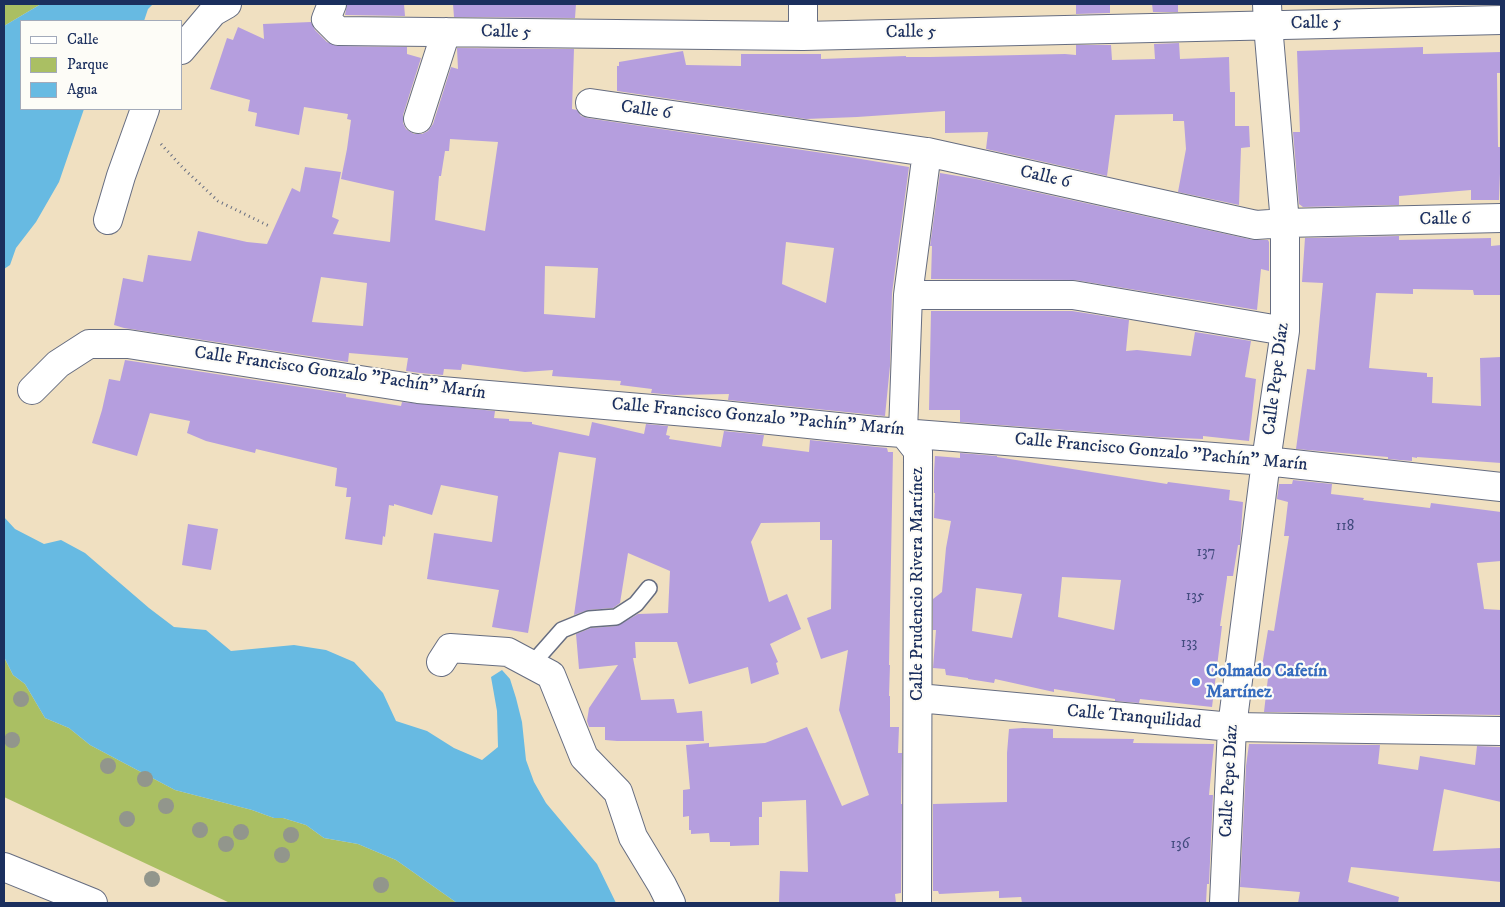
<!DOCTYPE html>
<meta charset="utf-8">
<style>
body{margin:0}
#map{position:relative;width:1505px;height:907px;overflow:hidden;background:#f0e0c1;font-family:"IM FELL DW Pica",serif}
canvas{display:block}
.frame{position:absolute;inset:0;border:5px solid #1b2f5e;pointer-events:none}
.legend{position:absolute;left:20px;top:20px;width:162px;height:90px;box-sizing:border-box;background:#fdfcf7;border:1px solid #a3aaba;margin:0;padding:6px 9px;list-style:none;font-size:15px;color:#1b2f5e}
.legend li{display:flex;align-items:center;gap:10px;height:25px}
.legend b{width:25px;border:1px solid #a3aaba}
</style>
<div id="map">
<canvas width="1505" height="907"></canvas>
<div class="frame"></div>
<ul class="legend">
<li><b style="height:6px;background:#fff"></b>Calle</li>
<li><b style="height:14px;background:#aabf63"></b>Parque</li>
<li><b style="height:14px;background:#67bae2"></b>Agua</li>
</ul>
</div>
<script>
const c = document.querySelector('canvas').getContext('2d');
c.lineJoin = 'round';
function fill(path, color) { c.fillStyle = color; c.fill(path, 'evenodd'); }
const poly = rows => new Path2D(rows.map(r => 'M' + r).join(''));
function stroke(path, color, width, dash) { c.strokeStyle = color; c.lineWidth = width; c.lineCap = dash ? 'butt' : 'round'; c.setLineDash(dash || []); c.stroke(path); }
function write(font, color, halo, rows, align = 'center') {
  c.font = font + ' "IM FELL DW Pica",serif'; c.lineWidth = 4.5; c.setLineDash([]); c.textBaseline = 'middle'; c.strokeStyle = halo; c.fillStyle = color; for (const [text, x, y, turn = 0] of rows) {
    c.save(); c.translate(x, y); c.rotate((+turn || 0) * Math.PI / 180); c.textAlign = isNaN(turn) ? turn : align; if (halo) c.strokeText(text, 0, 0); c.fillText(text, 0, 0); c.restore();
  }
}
const green = poly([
 [4,4,41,4,4,26],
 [4,657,13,675,25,684,45,718,69,728,90,745,175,790,252,810,274,818,283,818,306,825,324,838,358,844,396,860,457,903,230,903,4,797]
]);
const water = poly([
 [41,4,153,4,148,9,144,21,21,21,21,109,84,109,59,182,36,222,16,248,10,265,4,269,4,26],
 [4,517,15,529,44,544,61,540,85,553,149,608,174,627,206,630,231,651,294,645,326,650,354,662,383,693,396,721,427,731,454,748,482,760,498,747,497,711,491,677,502,670,510,679,516,698,522,722,526,760,534,782,546,803,597,864,616,903,457,903,396,860,358,844,324,838,306,825,283,818,274,818,252,810,175,790,90,745,69,728,45,718,25,684,13,675,4,657]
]);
const building = poly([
 [347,4,404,4,405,16,345,15],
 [453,4,576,4,575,18,454,17],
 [1076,4,1110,4,1110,13,1076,14],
 [1152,4,1178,4,1178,12,1153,12],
 [311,22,315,30,327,42,337,46,407,47,407,54,421,58,403,115,403,123,406,129,414,134,422,134,428,131,433,124,451,67,458,69,457,48,574,49,572,109,577,110,581,116,587,118,843,156,909,167,892,293,890,366,885,416,728,400,729,394,674,395,651,393,652,389,620,385,621,381,552,376,553,370,525,372,462,364,461,370,444,369,443,375,420,373,406,371,408,358,349,353,348,362,124,328,114,325,123,278,143,282,148,255,191,261,198,231,247,242,267,244,292,188,300,192,305,167,341,172,332,217,339,220,333,234,390,242,394,191,341,179,347,149,351,120,347,119,348,114,304,107,299,135,255,126,257,113,248,111,250,100,210,89,227,38,233,40,238,27,264,39,263,24],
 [450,139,498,142,485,231,435,220,439,176,441,176,445,151,449,151],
 [786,242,834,248,826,303,782,284],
 [545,266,598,268,595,318,544,314],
 [321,277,367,283,363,326,312,322],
 [1179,43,1180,59,1229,57,1230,92,1235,92,1235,126,1249,126,1250,147,1241,148,1239,205,1178,192,1186,149,1184,121,1173,121,1173,114,1115,115,1107,176,986,149,988,132,945,133,945,111,857,117,806,119,617,91,617,66,619,66,619,62,683,51,686,65,741,66,741,54,821,54,821,59,906,56,906,57,930,57,1065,54,1076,55,1076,45,1111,45,1112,60,1155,59,1154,44],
 [1423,47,1423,54,1501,52,1501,73,1497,73,1498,147,1501,147,1499,200,1471,200,1471,190,1399,196,1399,205,1303,207,1299,204,1293,132,1300,132,1297,51],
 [940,173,976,179,1253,240,1268,240,1269,242,1269,271,1261,269,1257,310,1075,280,931,279,932,246,930,246],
 [1399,236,1399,240,1491,238,1491,246,1501,245,1501,295,1474,295,1473,290,1413,289,1413,294,1376,293,1369,368,1427,373,1427,377,1433,377,1432,403,1481,406,1480,358,1501,357,1501,463,1417,457,1417,458,1412,457,1412,461,1388,459,1388,457,1296,449,1307,369,1315,370,1323,283,1302,282,1305,238],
 [931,311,1072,311,1129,320,1126,351,1137,350,1191,356,1195,332,1251,341,1245,377,1256,379,1249,441,1203,436,1203,439,1157,437,960,422,960,410,929,410],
 [125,360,346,394,346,397,401,406,402,402,495,411,494,418,509,419,509,421,532,422,532,424,589,436,592,422,644,434,646,424,668,426,666,435,670,436,669,439,721,447,724,431,764,435,762,446,809,452,810,440,887,448,888,452,893,452,889,665,890,665,889,696,890,696,890,727,899,727,898,753,902,753,901,804,902,804,901,893,895,894,896,903,779,903,780,871,808,872,806,800,762,802,762,817,759,817,759,845,730,846,730,842,710,842,709,833,691,834,691,830,689,830,689,816,683,817,683,790,690,789,686,745,709,743,709,747,765,743,807,727,842,806,869,795,839,710,848,650,821,659,807,618,831,609,832,540,820,540,820,522,761,523,751,542,769,602,787,594,801,629,770,644,778,662,776,663,779,674,751,684,748,667,689,684,677,642,635,642,636,658,633,658,641,700,674,699,677,713,702,711,704,741,617,741,605,740,605,727,589,727,587,721,589,708,618,665,579,669,576,634,591,628,617,626,638,614,668,613,670,571,628,553,620,603,613,608,588,610,574,615,596,458,559,452,528,633,492,627,499,590,427,579,434,533,492,542,498,496,441,485,432,515,394,504,394,506,389,505,385,537,383,536,382,545,345,539,351,497,346,497,347,488,335,486,337,468,256,449,255,453,206,441,187,433,190,421,150,413,137,456,92,443,102,410,109,379,120,381],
 [960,453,997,456,997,457,1167,484,1168,482,1230,490,1229,500,1243,502,1240,545,1238,545,1233,576,1227,576,1227,578,1220,626,1222,626,1212,707,1140,699,1139,703,1115,701,1115,699,1054,689,1054,692,995,679,994,683,968,679,968,678,946,675,945,669,933,668,936,630,933,630,933,599,942,592,946,548,951,521,934,518,935,493,934,493,934,472,935,456,960,458],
 [1062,577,1121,580,1114,630,1058,617],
 [976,588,1022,594,1012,638,972,631],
 [1293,480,1332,484,1331,494,1364,498,1363,500,1430,508,1431,503,1501,512,1501,561,1477,563,1484,609,1501,610,1501,715,1264,712,1269,669,1262,666,1268,630,1274,631,1289,536,1284,536,1288,502,1277,499,1279,484,1292,484],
 [188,524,218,529,211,570,182,565],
 [1023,728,1053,729,1053,738,1134,739,1133,743,1214,744,1209,795,1213,795,1209,884,1207,884,1206,903,1022,903,1021,897,999,898,999,891,939,894,938,891,933,891,933,804,1007,802,1007,753,1009,729],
 [1249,744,1380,745,1378,764,1418,770,1420,756,1475,765,1477,746,1501,747,1501,802,1444,789,1433,851,1501,848,1501,882,1351,867,1348,882,1399,897,1398,903,1298,903,1300,892,1240,887,1246,766]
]);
const path = poly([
 [161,144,183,168,218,201,271,227]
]);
const lane = poly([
 [532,664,562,630,589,619,616,617,636,604,649,588]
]);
const street = poly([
 [332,4,326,19,338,31,803,36,1501,20],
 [803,4,803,36],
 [181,50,213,12,227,4],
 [590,103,927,152,1256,225,1285,223,1501,218],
 [418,119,446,32],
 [108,220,121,176,145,109],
 [908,295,1073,295,1285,331],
 [32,390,58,364,89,344,128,344,418,389,722,415,876,431,1266,461,1501,487],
 [441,662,450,648,508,652,551,675,584,757,618,792,633,837,662,885,671,903],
 [918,698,1232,727,1501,731],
 [4,867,93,903],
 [917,903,918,451,903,432,908,295,927,152],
 [1224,903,1232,727,1266,461,1285,331,1285,223,1268,25,1267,4]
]);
const trees = [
 [21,699],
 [12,740],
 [108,766],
 [145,779],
 [166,806],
 [127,819],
 [200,830],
 [241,832],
 [291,835],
 [226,844],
 [282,855],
 [152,879],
 [381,885]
];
const markers = [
 [1196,682,5,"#3f7fe0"]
];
const numberNames = [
 ["118",1345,527],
 ["137",1206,553],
 ["135",1195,597],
 ["133",1189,644],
 ["136",1180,845]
];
const streetNames = [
 ["Calle 5",1316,24,-1],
 ["Calle 5",506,33,1],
 ["Calle 5",911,33,-1],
 ["Calle 6",646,111,8],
 ["Calle 6",1045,178,13],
 ["Calle 6",1445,220,-1],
 ["Calle Francisco Gonzalo \"Pachín\" Marín",340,374,8],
 ["Calle Pepe Díaz",1277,379,-83],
 ["Calle Francisco Gonzalo \"Pachín\" Marín",758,418,5],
 ["Calle Francisco Gonzalo \"Pachín\" Marín",1161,453,5],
 ["Calle Prudencio Rivera Martínez",918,584,-90],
 ["Calle Tranquilidad",1134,718,5],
 ["Calle Pepe Díaz",1230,781,-87]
];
const shopNames = [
 ["Colmado Cafetín",1206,672],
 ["Martínez",1206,693]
];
fill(green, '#aabf63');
fill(water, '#67bae2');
fill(building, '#b59ede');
stroke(lane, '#666d81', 18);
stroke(street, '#666d81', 30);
stroke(path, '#666d81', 3, [1, 4]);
stroke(lane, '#fff', 15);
stroke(street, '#fff', 28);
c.fillStyle = '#92968c';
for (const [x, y] of trees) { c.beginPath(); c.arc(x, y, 8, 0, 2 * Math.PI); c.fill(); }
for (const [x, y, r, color] of markers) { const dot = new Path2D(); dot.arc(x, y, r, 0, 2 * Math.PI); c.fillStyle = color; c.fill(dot); stroke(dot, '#fdfcf7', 2); }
write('15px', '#424b7e', null, numberNames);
write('18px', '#1b2f5e', '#fdfcf7', streetNames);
write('bold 18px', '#366cbe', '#fdfcf7', shopNames, 'left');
</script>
